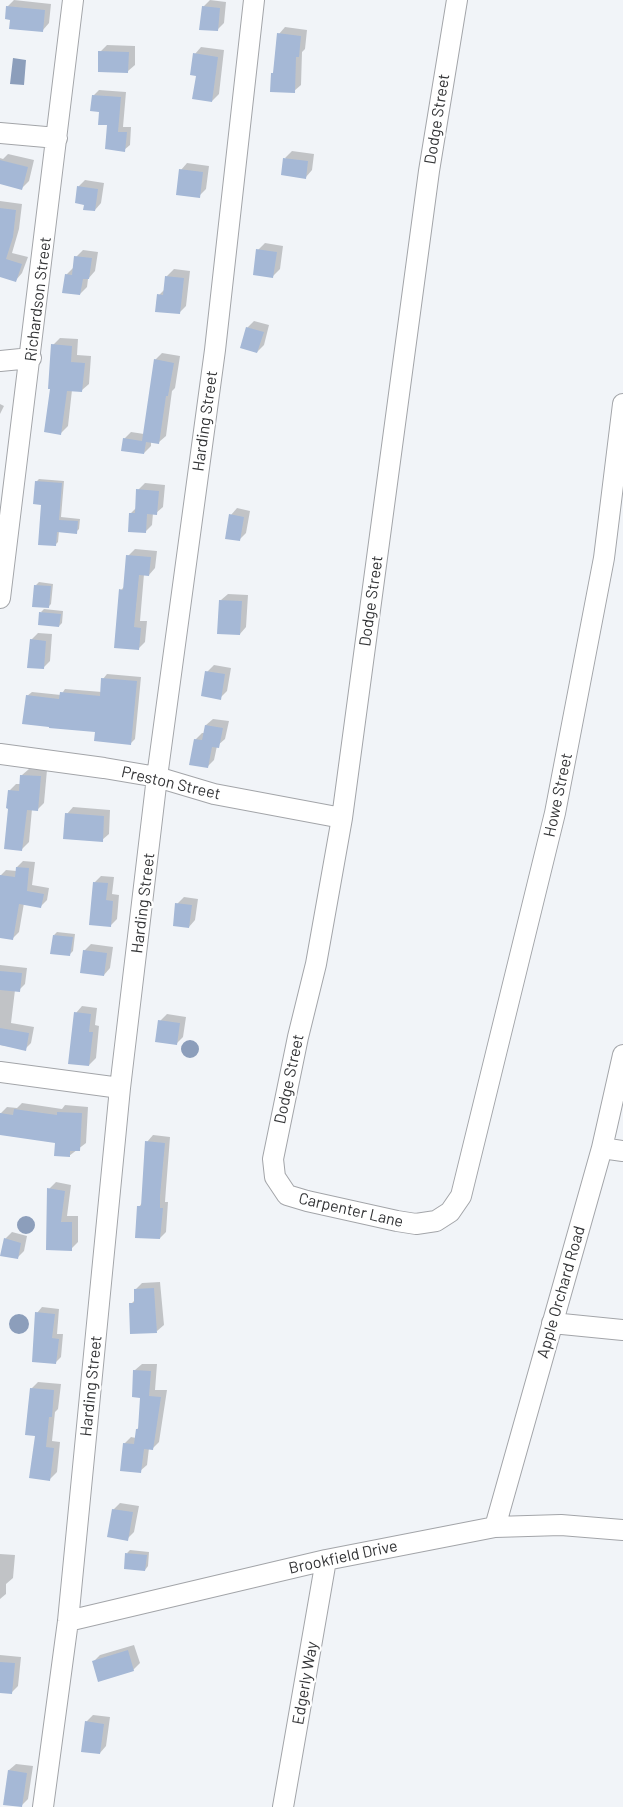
<!DOCTYPE html>
<style>
body{margin:0}
canvas{display:block;background:#f1f4f8}
</style>
<canvas width="623" height="1807"></canvas>
<script>
const c = document.querySelector('canvas').getContext('2d');
c.lineJoin = 'round';
function fill(path, color) { c.fillStyle = color; c.fill(path, 'evenodd'); }
const poly = rows => new Path2D(rows.map(r => 'M' + r).join(''));
function stroke(path, color, width, dash) { c.strokeStyle = color; c.lineWidth = width; c.lineCap = dash ? 'butt' : 'round'; c.setLineDash(dash || []); c.stroke(path); }
function write(font, color, halo, rows, align = 'center') {
  c.font = font + ' Barlow,sans-serif'; c.lineWidth = 4.5; c.setLineDash([]); c.textBaseline = 'middle'; c.strokeStyle = halo; c.fillStyle = color; for (const [text, x, y, turn = 0] of rows) {
    c.save(); c.translate(x, y); c.rotate((+turn || 0) * Math.PI / 180); c.textAlign = isNaN(turn) ? turn : align; if (halo) c.strokeText(text, 0, 0); c.fillText(text, 0, 0); c.restore();
  }
}
const water = poly([
 [13,58,26,60,24,85,10,84],
 '181 1049a9 9 0 1 1 18 0a9 9 0 1 1-18 0Z',
 '17 1225a9 9 0 1 1 18 0a9 9 0 1 1-18 0Z',
 '9 1324a10 10 0 1 1 20 0a10 10 0 1 1-20 0Z'
]);
const shadow = poly([
 [14,0,51,4,49,23,43,30,11,18,7,7],
 [210,0,226,2,224,23,217,30,203,7],
 [285,27,307,30,305,49,302,52,301,85,294,91,273,73,275,71,279,34],
 [107,45,135,46,135,65,128,71,100,52],
 [201,47,224,50,219,94,212,101,197,75,195,54],
 [99,90,126,92,123,127,131,127,130,145,124,150,93,96],
 [292,151,314,154,312,170,306,177,285,158],
 [8,154,34,160,29,181,22,188,0,183,0,158,3,159],
 [187,163,209,166,206,189,199,196,181,170],
 [85,180,104,183,101,203,95,210,78,187],
 [0,201,22,204,19,229,12,253,28,257,22,273,16,280,0,275],
 [265,243,283,246,280,269,273,276,258,250],
 [83,250,98,252,95,271,88,279,87,287,80,294,66,275,73,268,76,257],
 [174,269,190,271,186,306,179,313,159,295,166,288,167,276],
 [254,321,269,325,264,345,257,352,247,328],
 [60,338,78,339,77,355,91,356,89,384,82,390,72,390,68,426,61,433,53,345],
 [162,353,180,356,175,388,172,391,166,436,159,442,151,441,151,446,144,453,124,439,131,432,144,434,155,360],
 [0,404,4,406,0,414],
 [39,479,64,481,61,517,80,519,79,529,76,532,59,531,58,542,55,545,36,482],
 [145,483,165,485,163,507,156,513,153,513,152,525,145,532,131,513,137,507,138,490],
 [237,508,250,511,246,533,239,540,231,515],
 [135,549,157,551,155,568,149,575,144,574,140,621,147,621,145,642,138,649,121,590,125,586,128,556],
 [39,582,53,584,51,604,48,607,36,585],
 [228,594,248,595,246,627,240,634,221,600],
 [44,609,63,611,62,623,59,626,41,612],
 [38,633,52,634,50,661,43,668,31,640],
 [214,665,231,668,227,691,220,698,207,672],
 [107,674,141,677,135,739,131,743,97,731,27,696,32,692,61,695,65,689,102,692,103,679],
 [213,719,229,721,225,739,217,746,214,760,207,767,195,740,202,733,205,733,206,725],
 [29,769,47,770,44,803,37,810,32,809,29,842,22,849,9,791,16,784,21,784,22,775],
 [73,807,110,810,109,834,102,840,67,814],
 [23,861,35,862,32,885,49,888,47,900,41,906,24,903,19,932,13,938,0,937,0,876,6,870,17,871,17,867],
 [101,876,114,877,112,894,119,895,117,919,110,926,95,882],
 [184,897,198,899,195,920,189,927,177,904],
 [57,932,75,934,73,951,70,954,54,935],
 [91,944,113,947,110,968,104,975,84,951],
 [0,965,27,968,25,984,19,990,15,990,11,1023,34,1027,31,1043,25,1049,0,1045],
 [82,1006,97,1008,95,1025,99,1026,96,1058,89,1065,76,1013],
 [167,1014,186,1017,183,1037,176,1044,160,1021],
 [22,1103,62,1109,65,1105,88,1107,86,1143,69,1156,57,1141,0,1133,0,1114,7,1107,17,1108],
 [153,1135,170,1137,166,1188,165,1202,168,1202,166,1232,160,1238,139,1207,142,1203,147,1142],
 [56,1182,71,1185,67,1216,78,1216,78,1242,71,1249,49,1189],
 [12,1232,27,1236,24,1251,17,1258,5,1239],
 [160,1282,164,1325,157,1331,131,1304,136,1299,135,1290,142,1283],
 [42,1307,59,1309,57,1334,63,1334,61,1357,56,1362,37,1313],
 [142,1364,157,1364,155,1390,167,1390,159,1442,152,1449,149,1448,147,1465,140,1471,124,1444,131,1437,136,1438,137,1429,140,1427,141,1396,135,1370],
 [38,1382,61,1384,58,1409,55,1412,52,1441,60,1442,57,1472,50,1479,36,1434,31,1389],
 [120,1503,139,1506,134,1532,127,1539,113,1510],
 [130,1550,149,1552,148,1566,145,1570,127,1553],
 [0,1554,15,1555,13,1578,6,1584,6,1594,0,1599],
 [134,1645,140,1663,133,1670,93,1662,100,1655],
 [0,1655,21,1657,18,1686,11,1693,0,1692],
 [93,1715,110,1717,106,1746,100,1753,86,1722],
 [16,1764,33,1766,28,1799,21,1806,9,1770]
]);
const building = poly([
 [6,6,45,10,43,32,9,29,10,20,5,19],
 [202,6,220,8,218,31,199,30],
 [277,33,301,36,299,57,296,57,295,93,270,92,271,73,273,73],
 [98,51,129,52,128,73,98,72],
 [193,53,218,57,212,102,192,99,196,76,190,75],
 [92,95,121,97,118,132,127,132,125,152,105,149,107,125,98,125,99,112,90,111],
 [283,158,308,161,306,179,281,175],
 [0,160,28,167,22,190,0,184],
 [179,169,203,172,200,198,176,195],
 [77,186,98,189,95,211,83,210,84,205,75,203],
 [0,208,16,210,13,237,6,259,22,264,16,282,0,277],
 [256,249,277,252,273,278,253,275],
 [74,256,92,258,89,279,83,279,80,295,62,293,65,274,72,275],
 [165,276,184,278,180,314,155,312,157,294,163,295],
 [246,327,264,332,257,353,240,348],
 [51,344,72,346,71,362,85,363,82,392,67,391,61,435,44,432,50,389,48,389],
 [154,359,174,363,168,396,166,396,159,444,146,442,144,454,121,451,123,438,142,441],
 [35,481,62,483,59,520,78,521,77,534,57,532,56,546,38,545,41,505,33,504],
 [136,489,159,491,157,515,147,514,146,533,128,532,129,513,135,513],
 [229,514,244,517,240,541,225,539],
 [126,555,151,557,149,576,139,575,134,627,141,628,139,650,114,648,119,589,123,590],
 [34,585,51,586,49,608,32,607],
 [219,600,242,601,240,635,217,634],
 [39,612,61,614,59,627,38,625],
 [30,639,46,641,44,669,27,668],
 [205,671,225,674,221,700,201,696],
 [101,678,137,681,131,745,94,741,95,732,49,728,49,727,22,724,26,695,59,699,60,692,100,696],
 [205,725,223,728,219,748,212,747,208,768,189,765,194,739,202,740],
 [20,775,41,776,38,811,27,810,22,851,4,849,8,809,6,808,8,790,19,791],
 [65,813,104,816,103,842,63,839],
 [16,867,29,868,27,891,44,894,41,908,19,904,13,940,0,938,0,875,15,877],
 [93,882,108,883,106,900,113,901,111,927,89,925],
 [175,903,192,905,189,928,173,926],
 [53,935,73,937,70,956,50,954],
 [83,950,107,953,104,976,80,973],
 [0,971,22,973,20,992,0,990],
 [74,1012,91,1014,89,1032,93,1032,89,1066,68,1064],
 [158,1020,180,1023,177,1045,155,1042],
 [0,1028,29,1033,26,1051,0,1045],
 [14,1109,57,1115,57,1112,82,1113,80,1151,70,1151,70,1157,54,1156,55,1143,0,1135,0,1113,13,1115],
 [145,1141,165,1143,160,1196,160,1208,163,1208,160,1239,135,1238,137,1206,141,1206],
 [47,1188,65,1191,61,1222,72,1222,72,1251,46,1250],
 [4,1238,21,1243,18,1259,0,1256],
 [154,1288,157,1333,130,1334,129,1303,134,1303,134,1289],
 [35,1312,55,1314,52,1338,59,1339,56,1364,32,1362],
 [133,1370,151,1371,149,1396,161,1397,153,1450,144,1449,141,1473,120,1471,123,1443,134,1444,136,1429,138,1429,140,1398,132,1397],
 [30,1388,54,1390,52,1417,49,1417,46,1447,54,1448,50,1481,29,1478,35,1436,25,1435],
 [112,1509,133,1512,128,1541,107,1537],
 [125,1553,147,1555,145,1571,124,1569],
 [128,1650,134,1671,98,1682,92,1661],
 [0,1662,15,1663,12,1694,0,1693],
 [85,1721,104,1724,100,1754,81,1752],
 [8,1770,27,1773,22,1807,3,1805]
]);
const minor = poly([
 [457,0,429,171,342,818,316,964,298,1037,273,1159,275,1177,287,1195,307,1201,397,1221,416,1224,436,1221,450,1212,461,1196,555,813,604,558,623,404],
 [0,133,57,138],
 [0,361,31,358],
 [0,598,73,0],
 [0,754,104,768,157,777,214,794,342,818],
 [0,1072,120,1088],
 [602,1148,623,1151],
 [552,1323,623,1330],
 [495,1527,602,1148,623,1055],
 [68,1621,326,1560,495,1527,561,1525,623,1530],
 [43,1807,68,1621,120,1088,157,777,215,350,254,0],
 [283,1807,326,1560]
]);
const streetNames = [
 ["Dodge Street",437,119,-81],
 ["Richardson Street",38,299,-83],
 ["Harding Street",205,421,-82],
 ["Dodge Street",371,601,-82],
 ["Preston Street",171,783,13],
 ["Howe Street",558,795,-78],
 ["Harding Street",143,903,-83],
 ["Dodge Street",289,1079,-78],
 ["Carpenter Lane",351,1210,13],
 ["Apple Orchard Road",561,1292,-74],
 ["Harding Street",91,1386,-84],
 ["Brookfield Drive",343,1557,-12],
 ["Edgerly Way",305,1683,-80]
];
fill(water, '#8c9ebb');
fill(shadow, '#0003');
fill(building, '#a5b8d6');
stroke(minor, '#a3a5a9', 22);
stroke(minor, '#fff', 20);
write('16px', '#333436', '#fff', streetNames);
</script>
